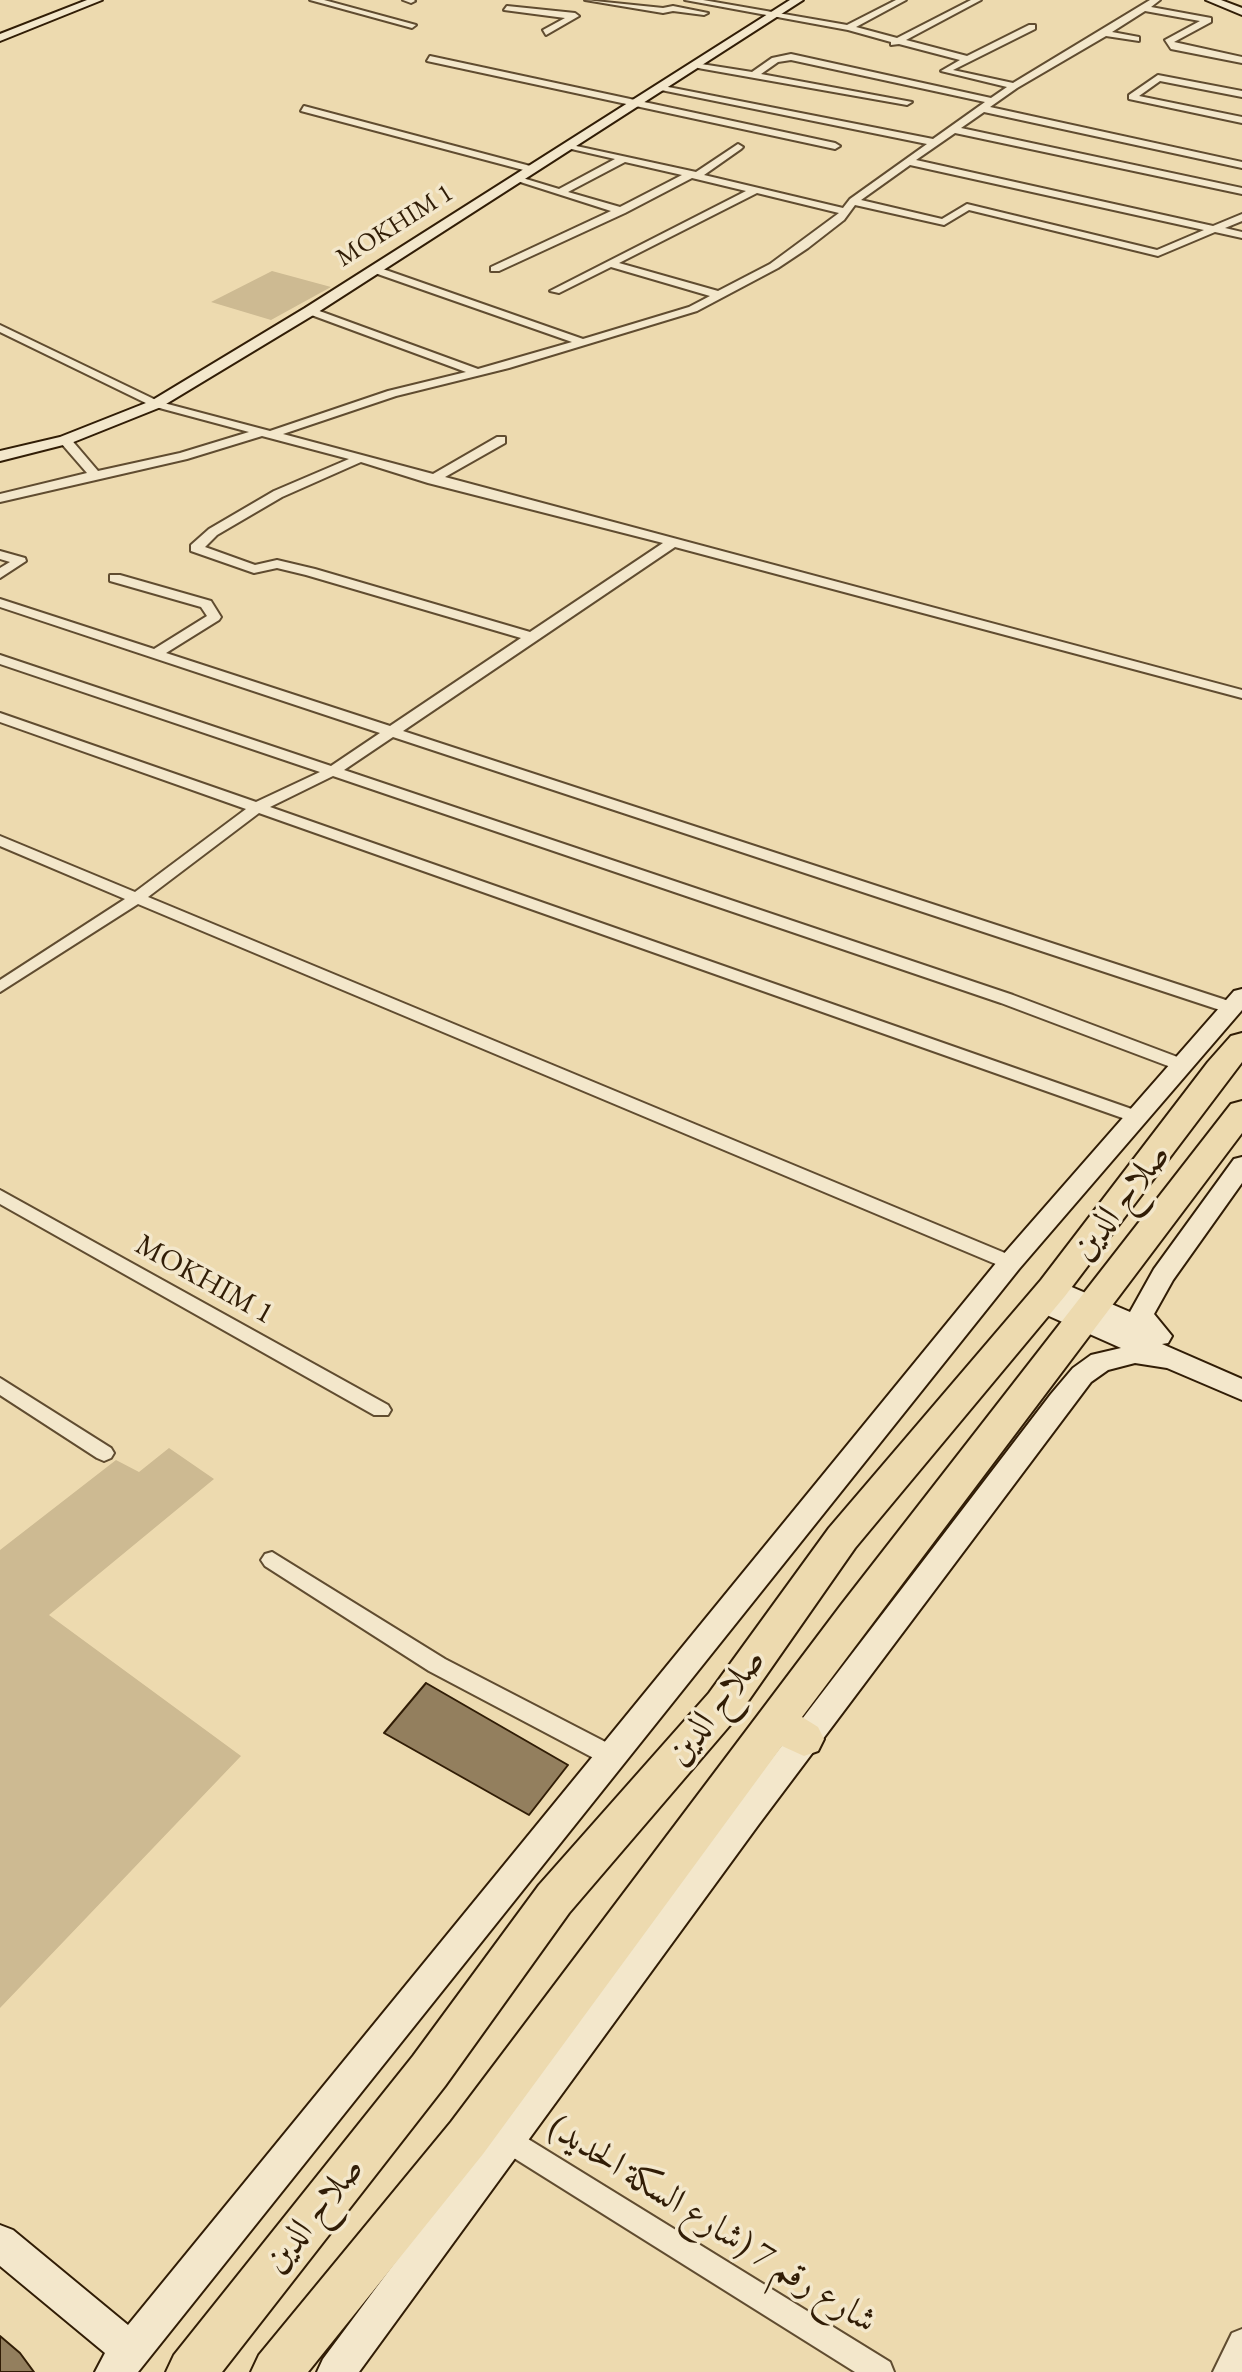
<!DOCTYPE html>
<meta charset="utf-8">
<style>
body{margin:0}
canvas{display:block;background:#eddaaf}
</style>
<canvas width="1242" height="2372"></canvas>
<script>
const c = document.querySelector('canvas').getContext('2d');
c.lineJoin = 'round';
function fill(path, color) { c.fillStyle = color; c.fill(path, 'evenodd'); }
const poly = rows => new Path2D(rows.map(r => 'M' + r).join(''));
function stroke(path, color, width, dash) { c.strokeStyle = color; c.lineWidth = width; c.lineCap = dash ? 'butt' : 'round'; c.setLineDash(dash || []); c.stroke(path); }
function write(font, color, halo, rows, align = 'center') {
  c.font = font + ' "EB Garamond",Amiri,serif'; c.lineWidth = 7; c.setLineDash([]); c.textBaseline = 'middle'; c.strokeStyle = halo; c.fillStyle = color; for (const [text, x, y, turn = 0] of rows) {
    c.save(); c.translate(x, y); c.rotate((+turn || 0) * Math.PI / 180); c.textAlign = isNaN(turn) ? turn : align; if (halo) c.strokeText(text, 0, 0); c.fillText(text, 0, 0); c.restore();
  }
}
const green = poly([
 [272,271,331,287,271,320,211,302],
 [169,1448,214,1479,49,1615,241,1756,0,2008,0,1550,116,1460,139,1472]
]);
const building = poly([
 [426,1683,568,1765,529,1815,384,1733,426,1683],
 [0,2336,20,2353,34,2372,0,2372,0,2336]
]);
const street = poly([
 [310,0,324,0,416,25,412,28,310,0],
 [403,0,414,0,415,1,411,3,403,0],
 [585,0,663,8,673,6,708,13,704,15,673,11,663,13,585,0],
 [685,0,703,0,847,25,896,0,906,0,856,27,897,38,971,0,981,0,906,40,967,56,1029,25,1035,25,1035,29,953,70,1013,83,1150,0,1160,0,1151,7,1211,18,1211,22,1174,42,1242,57,1242,63,1171,49,1165,40,1200,21,1145,11,1112,32,1139,37,1139,41,1106,36,1017,88,990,107,1242,162,1242,168,984,112,961,128,1242,188,1242,194,955,133,916,160,1213,226,1242,214,1242,221,1225,228,1242,232,1242,238,1215,232,1158,256,969,210,944,225,855,205,844,220,808,248,778,268,697,311,509,368,396,396,283,434,433,474,497,437,505,437,505,443,445,477,1242,690,1242,698,675,547,403,731,1238,1004,1240,1008,1232,1013,1226,1012,393,737,344,770,1013,995,1188,1061,1191,1065,1182,1070,1176,1069,1001,1003,333,776,270,807,1143,1113,1146,1117,1137,1123,1131,1121,259,813,148,897,1017,1258,1019,1263,1010,1270,138,904,0,992,0,980,125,899,0,846,0,836,135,892,246,809,0,722,0,713,256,802,320,772,0,664,0,655,331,766,380,733,0,607,0,599,154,649,207,616,201,607,110,581,110,575,120,575,211,601,221,617,219,620,166,653,390,726,521,638,306,575,277,568,254,573,191,551,191,545,209,529,274,491,349,459,262,436,187,459,0,502,0,494,87,473,61,443,61,437,69,437,98,471,180,453,249,432,152,406,0,332,0,325,160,402,270,431,388,391,466,372,306,313,306,309,314,309,478,369,572,342,372,272,372,268,380,268,583,339,689,307,710,296,611,267,559,293,550,291,746,191,692,178,625,213,499,271,491,271,491,267,611,211,511,179,516,176,559,189,615,159,567,148,567,144,696,172,738,144,743,147,741,149,704,175,843,208,850,199,927,144,661,90,658,85,933,139,985,102,791,60,778,62,761,74,912,102,907,105,698,68,695,63,752,72,772,58,791,54,991,98,1007,87,941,71,960,60,899,44,891,45,891,42,848,30,685,0],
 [625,162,682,175,620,207,568,192,625,162],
 [910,165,1204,230,1157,250,967,204,942,219,861,200,910,165],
 [757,193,839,213,770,264,718,291,619,263,757,193],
 [361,462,428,483,663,543,530,632,315,569,277,560,255,565,205,547,217,535,282,497,361,462],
 [507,6,575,13,579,16,546,35,543,30,565,18,504,10,507,6],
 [430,56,835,143,840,146,835,149,427,61,430,56],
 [1158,75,1242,91,1242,97,1160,81,1139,96,1242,117,1242,123,1129,99,1129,95,1158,75],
 [304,106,534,167,536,169,531,172,301,111,304,106],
 [0,551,25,558,26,561,0,578,0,568,10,562,0,559,0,551],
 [0,1190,388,1405,391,1410,388,1415,374,1415,0,1204,0,1190],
 [0,1378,111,1448,114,1453,111,1458,104,1461,97,1458,0,1395,0,1378],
 [272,1552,445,1659,619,1749,622,1756,619,1763,611,1766,603,1763,429,1671,265,1566,261,1560,265,1554,272,1552],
 [507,2126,890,2362,894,2372,855,2372,498,2148,494,2139,498,2130,507,2126],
 [1242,2329,1242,2372,1213,2372,1232,2333,1242,2329]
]);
const secondary = poly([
 [87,0,102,0,0,41,0,34,87,0],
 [790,0,803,0,315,314,161,407,71,443,0,461,0,451,60,437,151,401,305,308,790,0],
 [1206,0,1221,0,1242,8,1242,15,1206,0],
 [1242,989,1242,1010,1019,1269,138,2372,95,2372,105,2353,0,2266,0,2225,13,2230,128,2325,1001,1257,1234,991,1242,989],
 [1242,1157,1242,1183,1173,1280,1154,1314,1172,1336,1168,1343,1162,1344,1242,1379,1242,1400,1167,1368,1135,1363,1108,1370,1091,1382,759,1824,359,2372,317,2372,323,2359,737,1804,1051,1394,1073,1368,1091,1355,1121,1348,1031,1308,1027,1302,1031,1296,1044,1294,1040,1288,1044,1282,1053,1279,1130,1312,1154,1269,1234,1159,1242,1157]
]);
const highway = poly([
 [1242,1033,1242,1062,1065,1296,855,1548,737,1717,569,1913,445,2086,222,2372,166,2372,174,2355,413,2056,539,1885,709,1693,829,1528,1041,1280,1208,1062,1231,1036,1242,1033],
 [1242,1101,1242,1133,802,1717,818,1727,824,1739,818,1751,804,1756,782,1746,483,2154,308,2372,251,2372,259,2355,451,2122,841,1605,1231,1104,1242,1101]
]);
const farStreetnames = [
 ["MOKHIM 1",395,226,-32]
];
const streetNames = [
 ["MOKHIM 1",204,1280,29]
];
const nearStreetnames = [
 ["صلاح الدين",1121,1202,-52],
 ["صلاح الدين",716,1707,-52],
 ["صلاح الدين",314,2215,-51],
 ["شارع رقم 7 (شارع السكة الحديد)",712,2225,32]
];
fill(green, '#cdba92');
fill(building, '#937f5e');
stroke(building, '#311d06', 2);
stroke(street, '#604c30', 4);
stroke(secondary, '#311d06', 4);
stroke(highway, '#311d06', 4);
fill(street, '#f3e7cb');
fill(secondary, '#f3e7cb');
fill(highway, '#eddaaf');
write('26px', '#311d06', '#f3e7cb', farStreetnames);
write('30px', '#311d06', '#f3e7cb', streetNames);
write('36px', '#311d06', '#f3e7cb', nearStreetnames);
</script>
